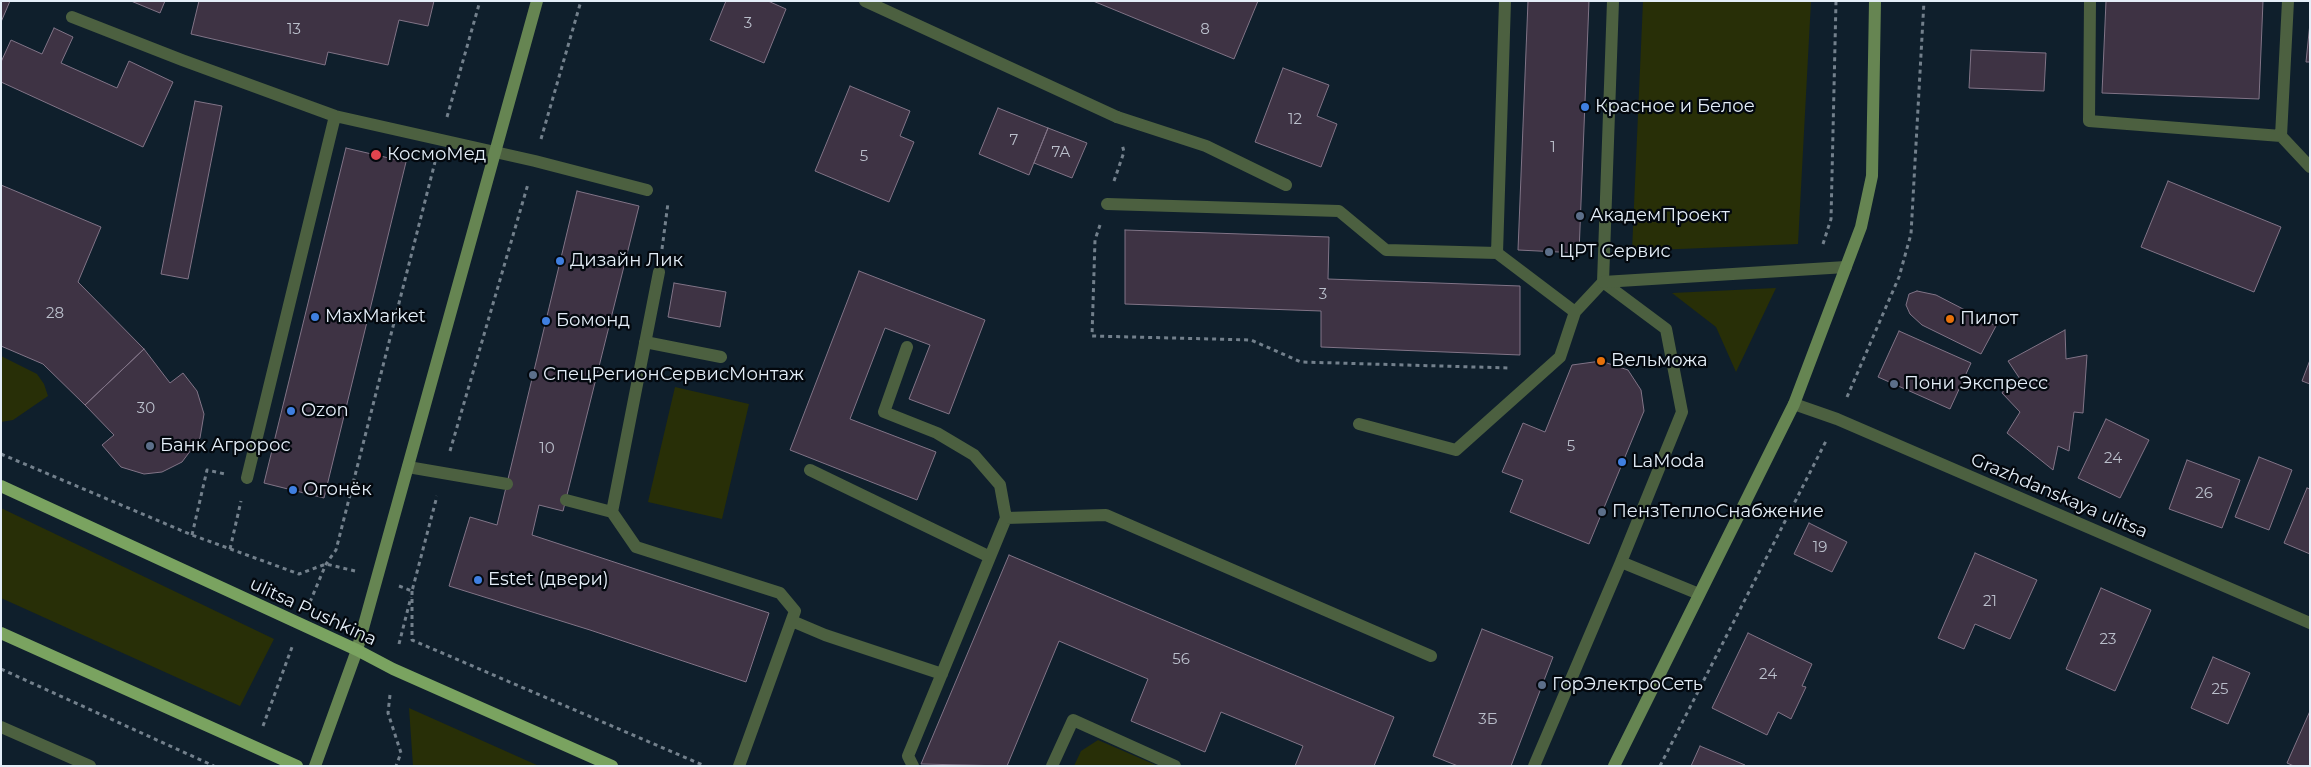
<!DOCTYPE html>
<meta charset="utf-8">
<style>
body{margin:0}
#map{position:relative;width:2311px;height:767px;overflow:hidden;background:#0f1f2c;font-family:Montserrat,sans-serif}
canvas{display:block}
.frame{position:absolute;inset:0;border:2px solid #e4eef8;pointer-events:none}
</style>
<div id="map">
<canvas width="2311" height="767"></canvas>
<div class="frame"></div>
</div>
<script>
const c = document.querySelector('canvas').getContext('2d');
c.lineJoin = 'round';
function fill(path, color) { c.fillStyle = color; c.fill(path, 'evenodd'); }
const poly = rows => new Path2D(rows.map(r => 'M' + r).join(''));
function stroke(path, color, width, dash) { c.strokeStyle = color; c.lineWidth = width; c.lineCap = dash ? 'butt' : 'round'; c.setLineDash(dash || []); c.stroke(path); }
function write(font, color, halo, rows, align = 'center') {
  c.font = font + ' Montserrat,sans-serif'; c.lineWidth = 4.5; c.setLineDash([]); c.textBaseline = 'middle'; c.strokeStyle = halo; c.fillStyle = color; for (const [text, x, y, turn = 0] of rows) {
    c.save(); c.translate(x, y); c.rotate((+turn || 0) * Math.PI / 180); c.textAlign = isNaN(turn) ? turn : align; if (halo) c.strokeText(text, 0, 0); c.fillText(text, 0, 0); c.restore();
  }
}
const green = poly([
 [1643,1,1811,1,1798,244,1632,251],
 [1776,288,1736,372,1716,327,1672,293],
 [1,356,37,374,44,384,48,396,13,420,1,422],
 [675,387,749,404,722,519,648,502],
 [1,508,274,639,240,706,1,598],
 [409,708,539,766,413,766],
 [1098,740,1158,766,1074,766,1081,751]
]);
const building = poly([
 [1,1,10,1,1,22,1,1],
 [131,1,165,1,160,13,131,1],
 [199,1,434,1,428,26,399,20,388,65,328,52,325,65,191,34,199,1],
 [726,1,768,1,786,9,764,63,710,40,726,1],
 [1093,1,1258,1,1234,59,1093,1],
 [1528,1,1589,1,1579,253,1518,250,1528,1],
 [2106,1,2263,1,2259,99,2102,93,2106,1],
 [2310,23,2310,62,2306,62,2310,23],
 [54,28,73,37,61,63,117,88,129,61,173,82,143,147,1,82,1,62,11,40,42,54,54,28],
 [1971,50,2046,53,2044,91,1969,88,1971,50],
 [1283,68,1329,85,1317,116,1337,124,1321,167,1255,142,1283,68],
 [850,86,910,111,900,136,914,142,889,202,815,171,850,86],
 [195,101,222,106,188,279,161,274,195,101],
 [998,108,1048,128,1029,175,979,154,998,108],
 [1048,128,1087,143,1072,178,1034,163,1048,128],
 [346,148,406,162,324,498,264,483,346,148],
 [2168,181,2281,227,2254,292,2141,247,2168,181],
 [1,185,101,227,78,282,144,349,85,405,43,364,1,346,1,185],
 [577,191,639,206,563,511,539,505,532,535,769,613,746,682,590,630,449,586,470,517,497,525,577,191],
 [1125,230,1329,237,1328,279,1520,286,1520,355,1321,347,1321,311,1125,304,1125,230],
 [859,271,985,320,949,414,909,399,930,345,885,328,850,419,936,452,917,500,790,450,859,271],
 [674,283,726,292,720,327,668,317,674,283],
 [1917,291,1936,295,1996,326,1981,354,1922,325,1910,314,1906,305,1909,294,1917,291],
 [2065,330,2066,359,2087,355,2083,413,2074,412,2069,451,2058,446,2053,470,2007,433,2020,412,2002,393,2006,386,2022,382,2008,361,2065,330],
 [1899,331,1971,363,1950,409,1878,377,1899,331],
 [144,349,170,383,183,373,197,391,204,414,200,438,182,462,162,472,144,474,121,467,102,445,114,435,85,405,144,349],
 [2310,360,2310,384,2302,381,2310,360],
 [1601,361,1628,370,1641,390,1644,411,1589,544,1510,512,1523,480,1502,472,1523,423,1545,432,1572,365,1601,361],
 [2106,419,2149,440,2120,498,2078,478,2106,419],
 [2259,457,2292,470,2269,530,2235,517,2259,457],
 [2187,460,2240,480,2222,528,2169,509,2187,460],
 [2307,488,2310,489,2310,554,2284,543,2307,488],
 [1809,523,1847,542,1832,572,1794,554,1809,523],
 [1975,553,2037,580,2010,639,1975,624,1964,649,1938,638,1975,553],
 [1009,555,1394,717,1374,766,1295,766,1303,746,1221,712,1205,752,1131,721,1148,679,1059,641,1007,766,921,764,1009,555],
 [2101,588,2151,610,2115,691,2066,669,2101,588],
 [1482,629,1553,657,1511,766,1458,766,1433,756,1482,629],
 [1748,633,1812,664,1802,686,1806,687,1791,719,1778,712,1767,735,1712,708,1748,633],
 [2213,657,2250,673,2228,724,2191,708,2213,657],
 [2310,711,2310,766,2294,766,2287,763,2310,711],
 [1700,746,1745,765,1745,766,1691,766,1700,746]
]);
const path = poly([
 [447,117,480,1],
 [541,139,581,1],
 [1114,181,1124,152,1122,144],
 [1100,225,1095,240,1092,336,1251,340,1301,362,1510,368],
 [1823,244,1831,219,1836,1],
 [662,249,668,203],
 [1847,397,1899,277,1911,234,1924,1],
 [450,451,528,184],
 [1,454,192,535,299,574,326,564,355,571],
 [192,535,207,470,225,474],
 [230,549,241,501],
 [399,586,412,591,437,496],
 [412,591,412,640,705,766],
 [310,602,326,564,336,550,435,162],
 [399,644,411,597],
 [1,669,214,766],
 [390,695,388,713,401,753,396,766],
 [263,726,292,647],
 [1660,766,1826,441]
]);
const lane = poly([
 [1505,1,1497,253,1575,312],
 [2090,1,2089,121,2281,136],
 [2288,1,2281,136,2310,167],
 [72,17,182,60,335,116,535,161,647,190],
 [1117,117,1206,146,1286,185],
 [1107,204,1339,211,1386,250,1497,253],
 [659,272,612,512,636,547,780,593,795,611,739,766],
 [1603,282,1666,329,1682,412,1621,562,1699,594],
 [645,342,721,357],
 [907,347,884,412,937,433,974,455,1000,485,1006,518],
 [1359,424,1456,450,1560,357,1575,312,1603,282,1613,1],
 [408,467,507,484],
 [810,470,990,557],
 [247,478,335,116],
 [566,500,612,512],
 [792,621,825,635,942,674],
 [1,727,90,766],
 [913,766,908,756,1006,518,1106,515,1431,656],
 [1052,766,1073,720,1175,766],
 [1534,766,1621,562]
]);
const street = poly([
 [865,1,1117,117],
 [1603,282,1846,267],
 [1794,404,1837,419,2310,623]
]);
const secondary = poly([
 [315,766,357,650,537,1],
 [1614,766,1794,404,1861,227,1872,176,1875,1]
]);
const primary = poly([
 [1,486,357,650,393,669,612,766],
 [1,633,297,766]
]);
const markers = [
 [1585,107,5,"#3f7fe0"],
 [376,155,6,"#e0444e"],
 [1580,216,5,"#5c6f8a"],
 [1549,252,5,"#5c6f8a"],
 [560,261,5,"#3f7fe0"],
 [315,317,5,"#3f7fe0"],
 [1950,319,5,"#e8710a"],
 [546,321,5,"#3f7fe0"],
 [1601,361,5,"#e8710a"],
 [533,375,5,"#5c6f8a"],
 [1894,384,5,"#5c6f8a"],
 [291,411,5,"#3f7fe0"],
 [150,446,5,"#5c6f8a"],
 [1622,462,5,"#3f7fe0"],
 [293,490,5,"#3f7fe0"],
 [1602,512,5,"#5c6f8a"],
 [478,580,5,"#3f7fe0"],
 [1542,685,5,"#5c6f8a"]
];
const numberNames = [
 ["3",748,24],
 ["13",294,30],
 ["8",1205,30],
 ["12",1295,120],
 ["7",1014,141],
 ["1",1553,148],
 ["7А",1061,153],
 ["5",864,157],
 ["3",1323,295],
 ["28",55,314],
 ["30",146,409],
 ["5",1571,447],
 ["10",547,449],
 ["24",2113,459],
 ["26",2204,494],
 ["19",1820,548],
 ["21",1990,602],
 ["23",2108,640],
 ["56",1181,660],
 ["24",1768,675],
 ["25",2220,690],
 ["3Б",1488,720]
];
const poiNames = [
 ["Красное и Белое",1595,107],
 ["КосмоМед",387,155],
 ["АкадемПроект",1590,216],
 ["ЦРТ Сервис",1559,252],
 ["Дизайн Лик",570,261],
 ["MaxMarket",325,317],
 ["Пилот",1960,319],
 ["Бомонд",556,321],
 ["Вельможа",1611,361],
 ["СпецРегионСервисМонтаж",543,375],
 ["Пони Экспресс",1904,384],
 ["Ozon",301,411],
 ["Банк Агророс",160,446],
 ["LaModa",1632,462],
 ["Огонёк",303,490],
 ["ПензТеплоСнабжение",1612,512],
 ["Estet (двери)",488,580],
 ["ГорЭлектроСеть",1552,685]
];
const streetNames = [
 ["Grazhdanskaya ulitsa",2059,496,23],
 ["ulitsa Pushkina",313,612,25]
];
fill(green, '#282f07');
fill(building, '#3e3344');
stroke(building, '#817487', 1);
stroke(path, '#73808c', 3, [4, 4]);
stroke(lane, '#4c6040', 12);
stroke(street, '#4c6040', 12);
stroke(secondary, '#668552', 12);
stroke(primary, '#7aa360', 12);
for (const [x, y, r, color] of markers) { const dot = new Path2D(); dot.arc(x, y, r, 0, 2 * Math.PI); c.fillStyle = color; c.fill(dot); stroke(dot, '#03080e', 2); }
write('15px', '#babfcb', null, numberNames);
write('18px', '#e4eef8', '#03080e', poiNames, 'left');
write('18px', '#e4eef8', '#03080e', streetNames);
</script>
